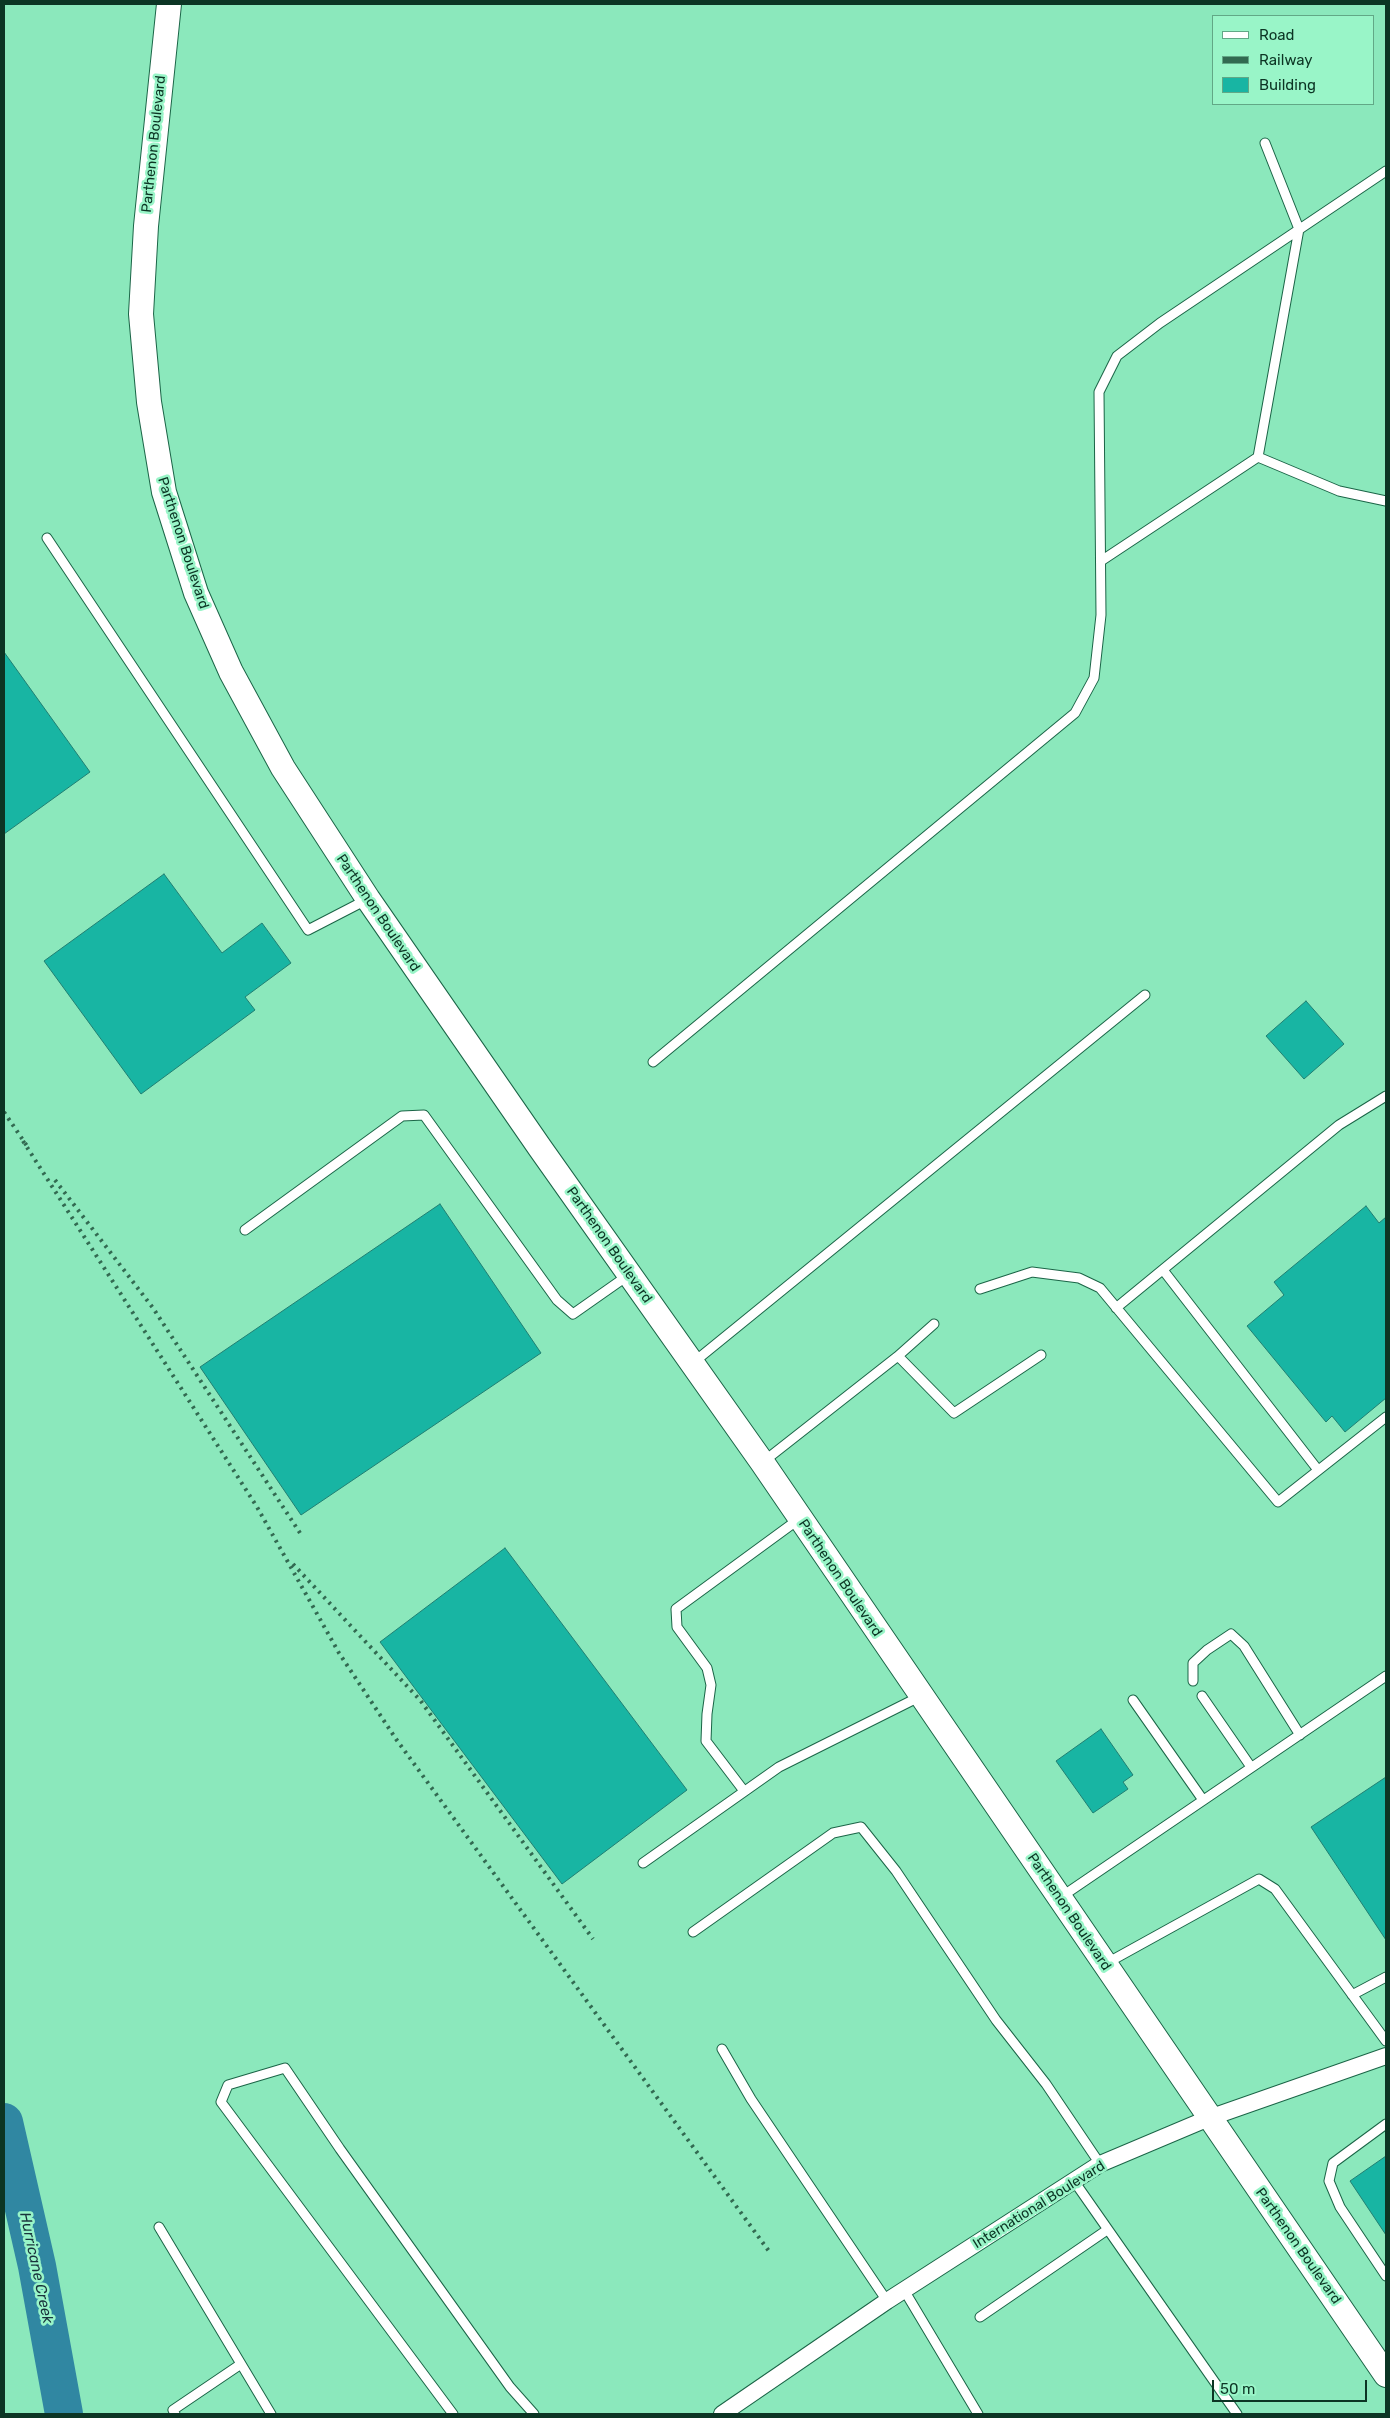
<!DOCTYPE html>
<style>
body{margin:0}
#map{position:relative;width:1390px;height:2418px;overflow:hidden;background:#8be8bc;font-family:Rubik,sans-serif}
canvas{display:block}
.frame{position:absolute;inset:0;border:5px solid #0c3524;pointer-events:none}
.legend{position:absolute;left:1212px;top:15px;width:162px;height:90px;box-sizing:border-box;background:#99f5c8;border:1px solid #61a886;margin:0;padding:6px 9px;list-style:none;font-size:15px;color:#0c3524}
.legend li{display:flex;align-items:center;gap:10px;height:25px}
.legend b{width:25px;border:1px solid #61a886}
.scale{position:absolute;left:1212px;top:2380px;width:155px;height:22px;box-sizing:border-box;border:2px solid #0c3524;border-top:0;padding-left:6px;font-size:15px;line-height:18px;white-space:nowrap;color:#0c3524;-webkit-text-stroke:4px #99f5c8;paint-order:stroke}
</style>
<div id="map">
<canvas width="1390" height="2418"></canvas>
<div class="frame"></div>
<ul class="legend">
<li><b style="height:6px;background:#fff"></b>Road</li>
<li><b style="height:6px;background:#326a51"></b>Railway</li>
<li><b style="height:14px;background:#18b5a3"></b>Building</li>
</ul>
<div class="scale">50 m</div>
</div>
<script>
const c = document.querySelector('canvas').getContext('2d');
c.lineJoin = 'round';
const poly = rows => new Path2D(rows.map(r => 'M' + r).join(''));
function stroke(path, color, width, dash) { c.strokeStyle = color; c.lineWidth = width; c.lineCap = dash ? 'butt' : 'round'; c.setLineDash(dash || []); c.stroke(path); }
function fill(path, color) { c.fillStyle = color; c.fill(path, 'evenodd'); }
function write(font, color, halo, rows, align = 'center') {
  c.font = font + ' Rubik,sans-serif'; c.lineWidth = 5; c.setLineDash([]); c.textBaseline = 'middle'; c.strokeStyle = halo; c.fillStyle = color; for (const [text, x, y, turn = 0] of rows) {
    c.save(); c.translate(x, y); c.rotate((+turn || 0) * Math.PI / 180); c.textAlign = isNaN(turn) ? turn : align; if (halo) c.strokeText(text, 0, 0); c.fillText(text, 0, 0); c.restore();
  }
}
const river = poly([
 [4,2122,37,2266,64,2414]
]);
const building = poly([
 [4,652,90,772,4,834,4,652],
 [164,874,222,953,262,923,291,963,245,997,255,1010,141,1094,44,961,164,874],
 [1306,1001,1344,1044,1304,1079,1266,1036,1306,1001],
 [440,1204,541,1353,301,1515,200,1367,440,1204],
 [1366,1206,1379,1223,1386,1217,1386,1398,1345,1432,1332,1416,1326,1422,1247,1326,1284,1295,1274,1282,1366,1206],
 [505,1548,687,1790,562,1884,380,1642,505,1548],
 [1101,1729,1133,1775,1123,1782,1128,1789,1093,1813,1056,1761,1101,1729],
 [1386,1777,1386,1940,1311,1827,1386,1777],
 [1386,2156,1386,2235,1350,2181,1386,2156]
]);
const lane = poly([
 [1258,457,1339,491,1386,501],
 [47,538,308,930,368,899],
 [1101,561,1258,457,1299,229,1265,143],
 [653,1062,1075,713,1094,678,1101,615,1099,392,1117,356,1160,323,1386,171],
 [245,1230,402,1116,424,1115,557,1300,573,1314,630,1274],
 [1163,1270,1318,1470],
 [980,1289,1032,1272,1079,1278,1100,1288,1278,1502,1386,1417],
 [1116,1308,1339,1125,1386,1096],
 [898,1356,934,1324],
 [694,1362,1145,995],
 [763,1462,898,1356,954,1413,1041,1355],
 [1193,1681,1193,1663,1207,1650,1231,1634,1244,1646,1300,1735],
 [1202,1696,1251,1767],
 [1133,1700,1203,1800],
 [744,1791,706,1741,707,1714,711,1685,707,1668,677,1627,676,1609,799,1519],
 [643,1863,779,1767,921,1696],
 [1061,1897,1386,1676],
 [693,1932,833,1833,861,1827,896,1871,996,2020,1046,2084,1100,2164],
 [1107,1963,1259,1879,1275,1889,1386,2041],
 [1352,1995,1386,1977],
 [722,2049,751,2099,887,2301],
 [1386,2124,1333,2163,1329,2181,1340,2207,1386,2276],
 [1074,2181,1237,2414],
 [159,2227,271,2414],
 [904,2290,978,2414],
 [980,2317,1107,2230],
 [175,2414,173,2410,241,2364],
 [453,2414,221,2102,228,2085,285,2068,340,2149,510,2387,534,2414]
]);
const street = poly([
 [722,2414,887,2301,1100,2164,1209,2118,1386,2056]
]);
const secondary = poly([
 [169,4,146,226,141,314,149,402,164,492,196,593,231,672,283,768,368,899,540,1148,762,1462,1386,2375]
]);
const rail = poly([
 [4,1112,27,1146],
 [23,1141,257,1507,339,1653,396,1739,771,2254],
 [55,1180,153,1308,300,1533],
 [293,1564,420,1700,593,1939]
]);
const streetNames = [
 ["Parthenon Boulevard",154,144,-84],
 ["Parthenon Boulevard",183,543,72],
 ["Parthenon Boulevard",378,913,56],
 ["Parthenon Boulevard",609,1245,55],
 ["Parthenon Boulevard",840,1578,56],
 ["Parthenon Boulevard",1069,1912,56],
 ["International Boulevard",1039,2205,-32],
 ["Parthenon Boulevard",1298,2246,55]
];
const waterNames = [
 ["Hurricane Creek",36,2268,78]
];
stroke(river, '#3087a2', 38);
fill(building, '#18b5a3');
stroke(building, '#207f72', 1);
stroke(lane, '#1b6547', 11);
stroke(street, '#1b6547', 18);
stroke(secondary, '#1b6547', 26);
stroke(lane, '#fff', 9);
stroke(street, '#fff', 16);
stroke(secondary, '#fff', 24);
stroke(rail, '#326a51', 4, [2.5, 5]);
write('14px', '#0c3524', '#99f5c8', streetNames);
write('italic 15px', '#19333c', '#99f5c8', waterNames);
</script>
